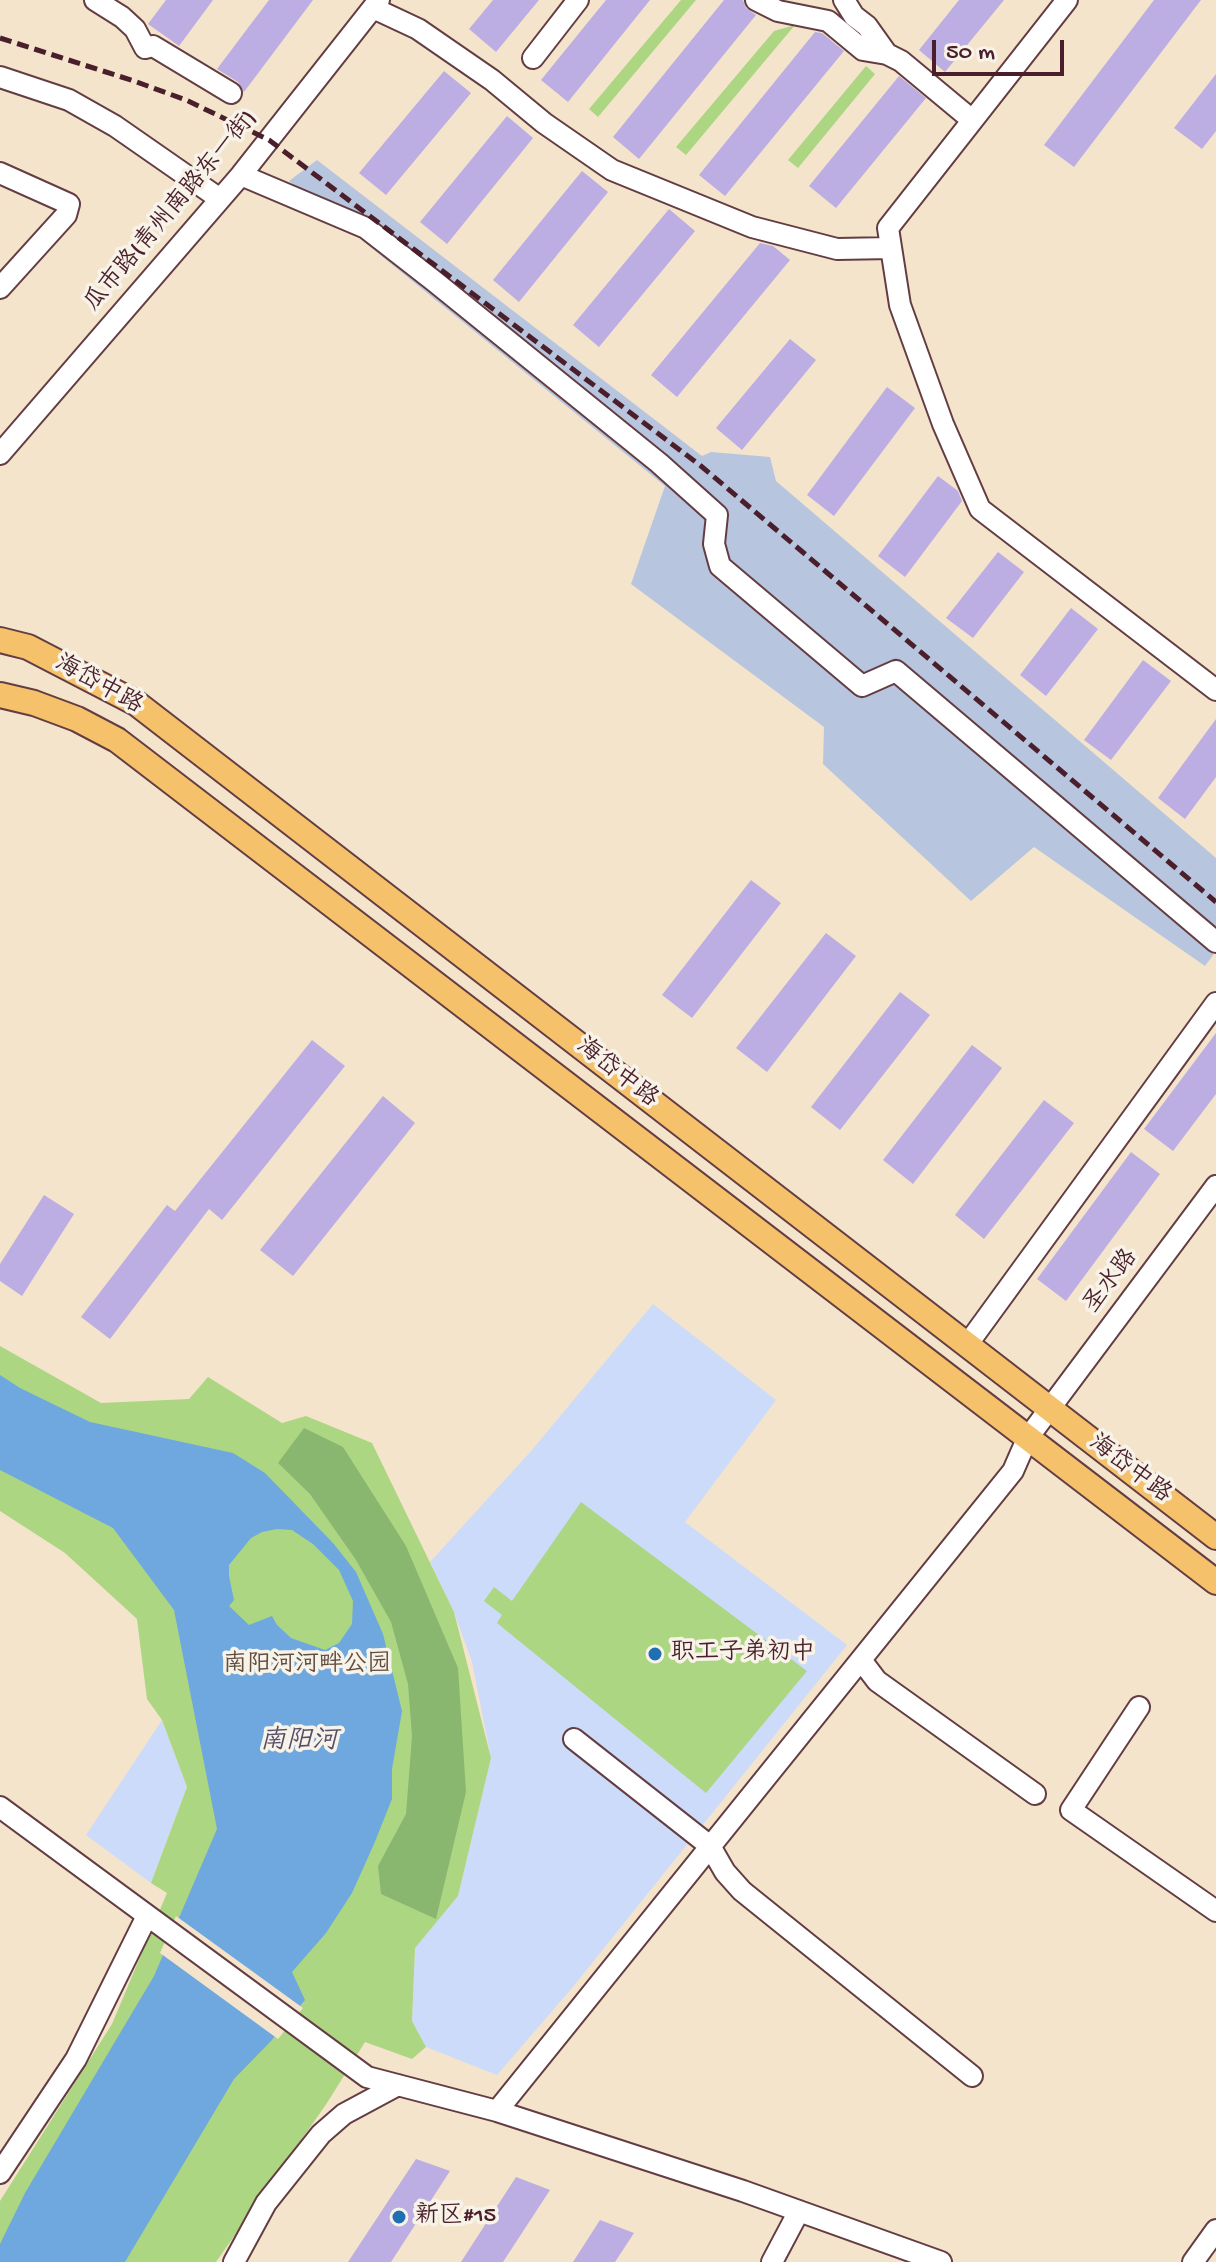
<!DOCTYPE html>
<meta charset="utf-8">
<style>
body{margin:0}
#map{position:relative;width:1216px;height:2262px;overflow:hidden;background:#f4e4cc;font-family:"Gochi Hand",sans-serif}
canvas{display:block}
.scale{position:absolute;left:932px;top:40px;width:132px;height:36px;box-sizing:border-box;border:4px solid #4a1f2b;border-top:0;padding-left:10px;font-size:24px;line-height:28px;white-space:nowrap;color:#4a1f2b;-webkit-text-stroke:6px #f7f3e8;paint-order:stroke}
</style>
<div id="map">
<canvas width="1216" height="2262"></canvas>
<div class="scale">50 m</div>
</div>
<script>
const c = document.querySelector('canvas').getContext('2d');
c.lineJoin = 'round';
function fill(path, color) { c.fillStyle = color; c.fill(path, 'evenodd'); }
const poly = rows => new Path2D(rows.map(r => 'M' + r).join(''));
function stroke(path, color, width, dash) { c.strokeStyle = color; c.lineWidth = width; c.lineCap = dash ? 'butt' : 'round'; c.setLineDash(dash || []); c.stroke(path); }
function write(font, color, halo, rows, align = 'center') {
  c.font = font + ' "Gochi Hand","LXGW WenKai TC",sans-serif'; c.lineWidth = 7; c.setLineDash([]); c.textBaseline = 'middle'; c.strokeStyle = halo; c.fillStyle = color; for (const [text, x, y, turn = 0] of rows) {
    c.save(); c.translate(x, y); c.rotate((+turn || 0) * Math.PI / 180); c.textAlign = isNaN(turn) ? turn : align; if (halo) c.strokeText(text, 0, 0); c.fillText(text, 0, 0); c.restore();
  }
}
const built = poly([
 [653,1304,776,1400,685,1522,847,1645,572,1988,497,2075,426,2047,412,2021,415,1947,458,1896,491,1758,472,1662,454,1612,430,1562,532,1450],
 [162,1720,187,1787,151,1883,86,1835]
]);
const industrial = poly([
 [317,160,702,456,711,452,770,457,776,481,1216,858,1216,951,1205,966,1034,847,971,901,823,764,824,727,631,584,665,486,289,181]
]);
const green = poly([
 [681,0,696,0,598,117,589,109],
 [795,25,686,155,676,147,774,31],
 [866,66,875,74,798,168,788,160],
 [0,1346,101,1403,189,1399,208,1377,282,1423,306,1416,372,1443,454,1612,491,1758,458,1896,415,1948,412,2021,426,2047,412,2059,365,2042,327,2103,216,2262,0,2262,0,2201,112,2024,167,1893,151,1883,187,1787,162,1720,147,1699,137,1619,65,1553,0,1511],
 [581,1502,807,1671,706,1793,497,1623,502,1615,484,1601,494,1587,512,1601]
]);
const forest = poly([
 [304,1428,343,1447,406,1546,458,1668,466,1792,436,1919,381,1894,378,1866,406,1814,412,1736,408,1684,391,1622,356,1560,310,1494,278,1463]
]);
const water = poly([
 [0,1375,20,1388,90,1422,233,1453,265,1473,333,1543,356,1572,383,1634,402,1711,392,1769,392,1799,374,1844,352,1893,326,1933,292,1972,305,2000,271,2041,234,2079,125,2262,0,2262,0,2244,25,2193,154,1976,217,1829,174,1610,113,1528,0,1470],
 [277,1529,292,1530,313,1544,339,1570,353,1601,352,1624,339,1643,325,1650,291,1638,277,1625,272,1616,249,1625,229,1606,234,1600,229,1576,229,1565,251,1538,262,1532]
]);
const pier = poly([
 [176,1916,303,2008,278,2039,160,1953]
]);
const building = poly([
 [166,0,213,0,179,46,148,24],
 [269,0,313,0,244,92,238,82,217,69],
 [493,0,539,0,496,52,469,29],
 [606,0,650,0,568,102,541,80],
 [724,0,743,0,746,8,756,15,639,159,613,137],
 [959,0,1004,0,945,72,919,50],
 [1154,0,1201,0,1074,167,1044,145],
 [815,32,822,33,844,51,725,196,699,175],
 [444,71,471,93,386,195,359,173],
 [1216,74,1216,131,1202,149,1174,128],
 [899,76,926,98,836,208,809,186],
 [507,116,533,138,447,244,420,222],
 [582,171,608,192,519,302,493,280],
 [669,209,695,231,599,347,573,325],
 [760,243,773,246,790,260,677,397,651,375],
 [790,339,816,360,742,450,716,428],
 [887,387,915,408,834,516,807,495],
 [938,476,958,491,962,501,905,577,878,556],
 [998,552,1024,572,973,638,946,618],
 [1071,608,1098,629,1046,696,1020,675],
 [1143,660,1171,681,1111,760,1084,740],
 [1216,719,1216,777,1185,819,1158,798],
 [751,880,781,903,692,1018,662,995],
 [826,933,856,956,767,1072,736,1048],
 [900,992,930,1015,840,1130,811,1107],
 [1216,1033,1216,1094,1173,1151,1144,1129],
 [312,1040,345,1066,222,1220,209,1209,110,1339,81,1317,167,1205,175,1211],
 [972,1045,1002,1068,913,1184,883,1160],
 [383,1096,415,1123,293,1276,260,1250],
 [1044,1100,1074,1123,984,1239,955,1215],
 [1131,1152,1160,1174,1066,1301,1037,1279],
 [44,1195,74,1214,22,1296,0,1281,0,1264],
 [416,2159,450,2171,391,2262,348,2262],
 [516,2177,550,2190,503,2262,461,2262],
 [600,2220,634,2233,615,2262,573,2262]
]);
const minor = poly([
 [95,0,122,17,135,29,145,48,153,46,231,93],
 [756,0,778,11,828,21,863,50,887,54],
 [844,0,854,16,867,26,887,54,901,61,972,120],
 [1067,0,888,228,900,305,943,424,980,509,1216,690],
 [373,8,418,29,492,80,544,123,612,170,752,227,837,249,891,248],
 [533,58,578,0],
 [0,77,69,100,115,126,220,199],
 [0,173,69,204,66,215,0,288],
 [241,175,366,228,434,281,659,463,717,515,714,544,720,566,862,686,896,671,1216,942],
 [0,454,241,175,379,0],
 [967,1345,1216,1003],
 [861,1660,877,1681,1035,1794],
 [1139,1707,1071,1810,1216,1911],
 [574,1739,710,1846,725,1872,742,1891,972,2076],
 [0,1807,367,2077,497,2111,743,2191,941,2262],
 [497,2111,1013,1471,1027,1439,1216,1186],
 [0,2173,76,2059,147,1916],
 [234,2262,266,2203,321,2134,344,2114,398,2085],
 [772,2262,799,2211],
 [1193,2262,1216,2230]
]);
const major = poly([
 [0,640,28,647,136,703,1216,1537],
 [0,695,34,703,77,719,117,740,1216,1582]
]);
const rail = poly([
 [0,38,134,81,186,100,269,140,701,466,1216,902]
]);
const markers = [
 [655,1654,8,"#1f6fb2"],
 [399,2217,8,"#1f6fb2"]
];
const streetNames = [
 ["瓜市路(青州南路东一街)",172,212,-50],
 ["海岱中路",98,686,29],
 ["海岱中路",616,1074,38],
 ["圣水路",1112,1282,-53],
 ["海岱中路",1129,1470,37]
];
const poiNames = [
 ["职工子弟初中",671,1654],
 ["新区#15",415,2217]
];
const parkNames = [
 ["南阳河河畔公园",307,1666]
];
const waterNames = [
 ["南阳河",299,1743]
];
fill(built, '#ccdbf9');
fill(industrial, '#b8c5de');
fill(green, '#acd682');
fill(forest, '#89b770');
fill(water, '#6ea8de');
fill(pier, '#f4e4cc');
fill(building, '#bcade2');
stroke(minor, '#643d43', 24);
stroke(major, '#643d43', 28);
stroke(minor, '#fff', 20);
stroke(major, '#f5c16b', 24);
stroke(rail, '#4a1f2b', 5, [12, 6]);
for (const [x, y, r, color] of markers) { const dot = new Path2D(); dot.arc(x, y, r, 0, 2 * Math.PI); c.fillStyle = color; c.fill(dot); stroke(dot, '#f7f3e8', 3); }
write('24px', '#4a1f2b', '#f7f3e8', streetNames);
write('24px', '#4a1f2b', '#f7f3e8', poiNames, 'left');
write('24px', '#624d41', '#f7f3e8', parkNames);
write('italic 26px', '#574f6a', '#f7f3e8', waterNames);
</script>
